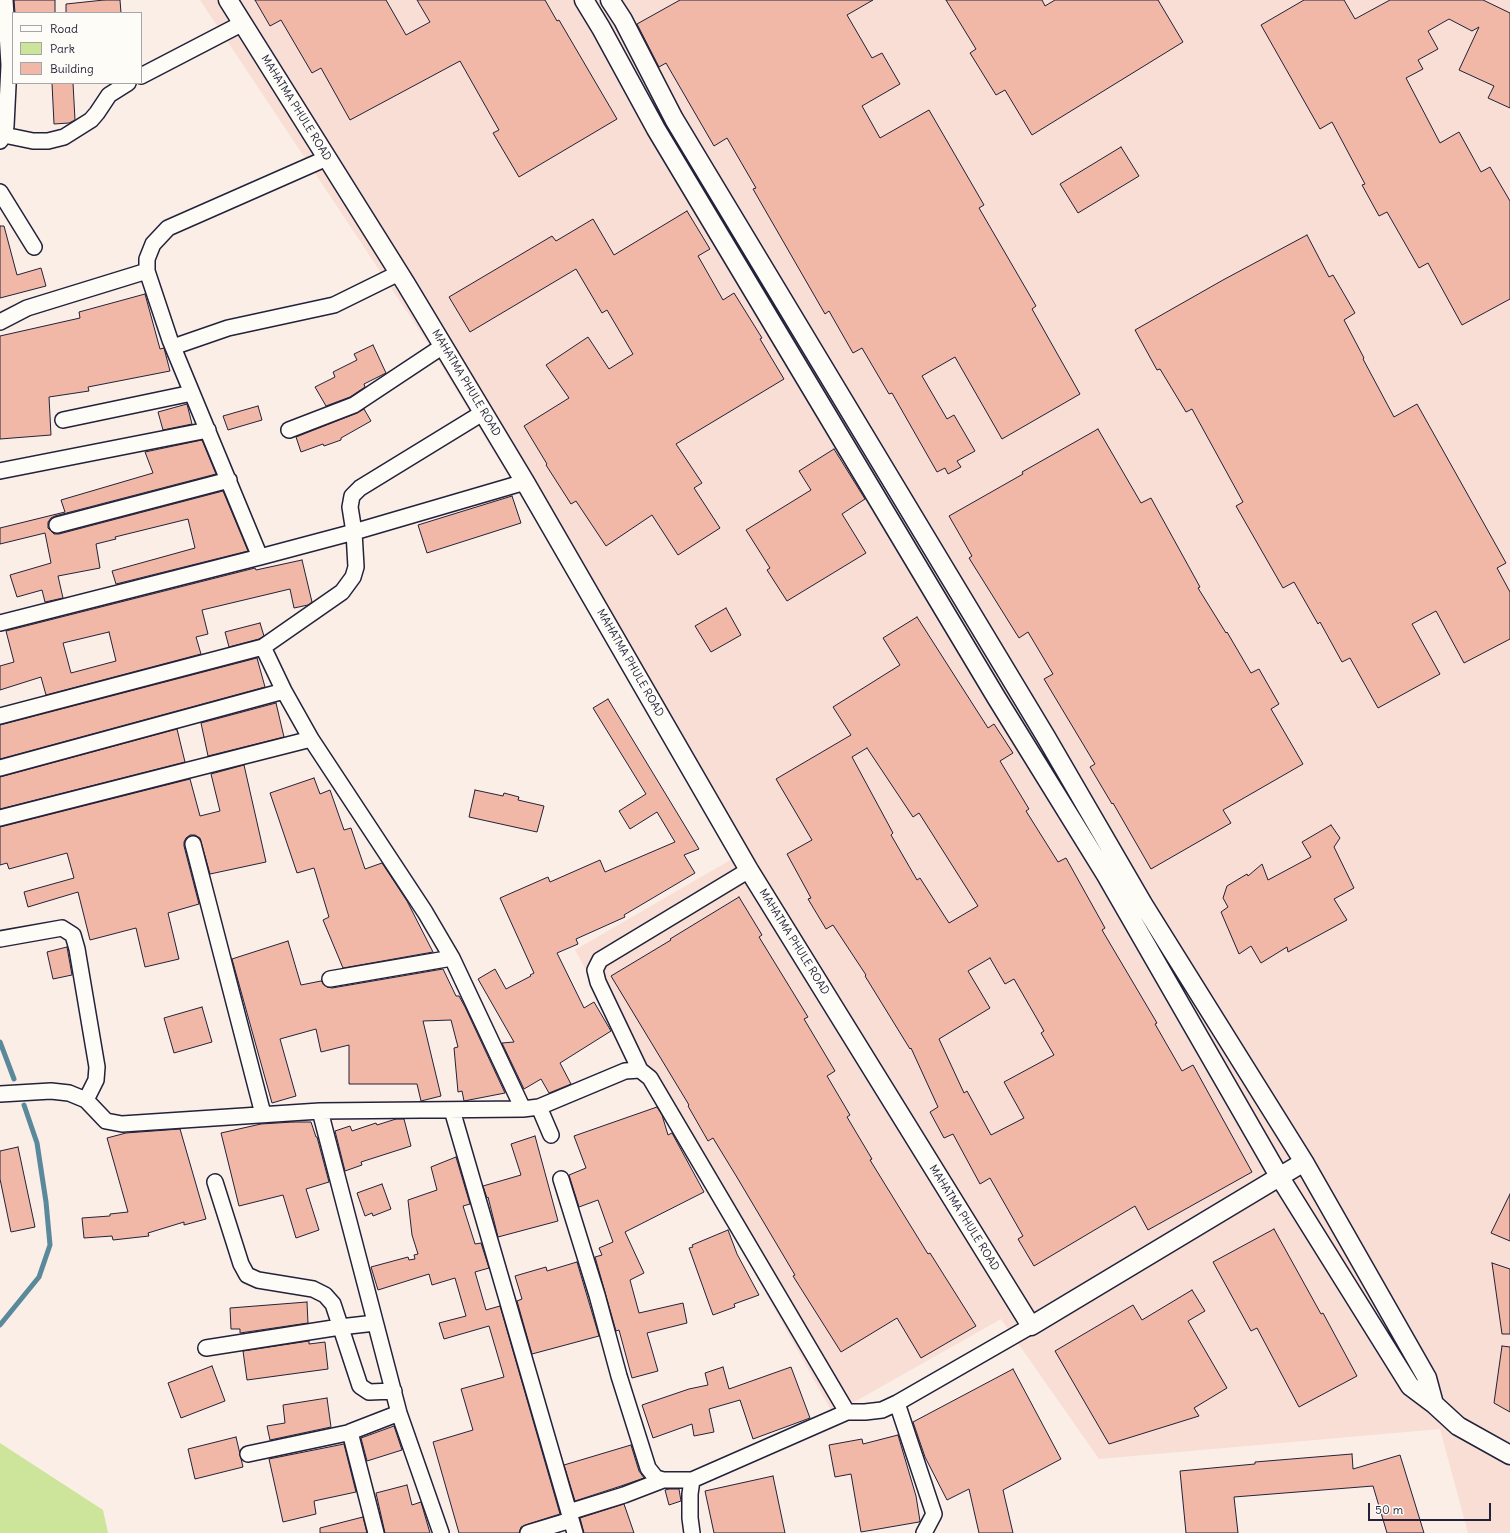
<!DOCTYPE html>
<style>
body{margin:0}
#map{position:relative;width:1510px;height:1533px;overflow:hidden;background:#fbeee7;font-family:Delius,sans-serif}
canvas{display:block}
.legend{position:absolute;left:12px;top:12px;width:130px;height:72px;box-sizing:border-box;background:#fdfcf7;border:1px solid #a5a5ac;margin:0;padding:5px 7px;list-style:none;font-size:12px;color:#22223b}
.legend li{display:flex;align-items:center;gap:8px;height:20px}
.legend b{width:20px;border:1px solid #a5a5ac}
.scale{position:absolute;left:1368px;top:1503px;width:123px;height:18px;box-sizing:border-box;border:2px solid #22223b;border-top:0;padding-left:5px;font-size:12px;line-height:14px;white-space:nowrap;color:#22223b;-webkit-text-stroke:3px #fdfcf7;paint-order:stroke}
</style>
<div id="map">
<canvas width="1510" height="1533"></canvas>
<ul class="legend">
<li><b style="height:5px;background:#fdfcf7"></b>Road</li>
<li><b style="height:11px;background:#cde59b"></b>Park</li>
<li><b style="height:11px;background:#f1b8a8"></b>Building</li>
</ul>
<div class="scale">50 m</div>
</div>
<script>
const c = document.querySelector('canvas').getContext('2d');
c.lineJoin = 'round';
function fill(path, color) { c.fillStyle = color; c.fill(path, 'evenodd'); }
const poly = rows => new Path2D(rows.map(r => 'M' + r).join(''));
function stroke(path, color, width, dash) { c.strokeStyle = color; c.lineWidth = width; c.lineCap = dash ? 'butt' : 'round'; c.setLineDash(dash || []); c.stroke(path); }
function write(font, color, halo, rows, align = 'center') {
  c.font = font + ' Delius,sans-serif'; c.lineWidth = 4; c.setLineDash([]); c.textBaseline = 'middle'; c.strokeStyle = halo; c.fillStyle = color; for (const [text, x, y, turn = 0] of rows) {
    c.save(); c.translate(x, y); c.rotate((+turn || 0) * Math.PI / 180); c.textAlign = isNaN(turn) ? turn : align; if (halo) c.strokeText(text, 0, 0); c.fillText(text, 0, 0); c.restore();
  }
}
const built = poly([
 [200,0,1510,0,1510,1533,1468,1533,1440,1429,1099,1459,1001,1319,833,1414,575,950,739,855,427,342]
]);
const green = poly([
 [0,1443,103,1510,108,1533,0,1533]
]);
const stream = poly([
 [0,1042,14,1079],
 [0,1325,39,1277,50,1245,46,1202,37,1143,24,1105]
]);
const building = poly([
 [14,0,55,0,55,13,15,13,14,0],
 [104,0,120,0,121,13,66,13,66,4,104,0],
 [255,0,386,0,406,35,430,22,417,0,545,0,557,21,559,20,617,119,519,177,493,133,499,130,460,61,350,120,321,68,312,73,281,20,270,26,255,0],
 [680,0,873,0,847,15,872,58,882,53,900,84,862,106,880,138,929,110,984,205,979,208,1036,306,1032,309,1080,394,1002,439,955,357,922,376,947,419,954,415,975,451,957,461,961,467,948,474,945,468,937,472,892,393,889,394,862,348,853,353,829,311,825,314,753,189,756,188,727,138,714,146,666,63,659,67,637,24,680,0],
 [946,0,1042,0,1045,6,1055,0,1158,0,1183,42,1032,135,1005,90,996,95,970,53,976,49,946,0],
 [1304,0,1344,0,1355,19,1390,0,1483,0,1510,13,1510,108,1488,98,1494,86,1459,70,1479,27,1472,31,1449,19,1428,31,1438,49,1418,60,1423,69,1406,78,1440,143,1459,132,1481,172,1490,167,1510,201,1510,299,1462,325,1428,263,1419,268,1387,212,1379,216,1362,185,1365,184,1332,122,1320,129,1261,25,1304,0],
 [52,83,73,83,75,120,69,123,54,124,52,83],
 [1121,147,1139,176,1078,213,1060,184,1121,147],
 [687,211,710,249,698,256,723,300,734,293,762,338,760,339,784,379,676,444,702,483,694,488,720,528,678,555,652,515,606,546,576,501,571,504,546,465,547,464,524,426,569,398,546,365,588,337,609,369,633,354,607,310,602,313,576,269,470,332,449,297,552,236,556,241,593,219,614,255,687,211],
 [0,226,4,226,17,275,41,268,46,286,0,298,0,226],
 [1307,235,1329,277,1333,275,1355,313,1344,320,1364,358,1363,359,1394,417,1417,404,1506,563,1497,568,1510,592,1510,639,1464,663,1436,611,1412,624,1440,674,1378,708,1350,658,1342,662,1320,622,1318,624,1294,582,1283,588,1236,506,1243,502,1192,409,1186,412,1160,369,1157,370,1135,330,1223,280,1307,235],
 [145,294,160,349,164,348,170,371,88,387,89,391,49,397,51,435,0,439,0,336,80,318,79,312,145,294],
 [373,345,386,373,364,384,365,387,350,397,326,406,315,387,335,377,333,372,357,360,354,354,373,345],
 [187,404,192,424,163,430,158,412,187,404],
 [258,406,262,420,228,430,223,416,258,406],
 [364,409,371,421,341,438,341,440,324,446,323,444,301,452,296,437,357,413,364,409],
 [1098,429,1141,503,1151,498,1200,587,1198,588,1226,633,1227,632,1251,673,1259,669,1279,704,1271,709,1303,764,1223,810,1231,823,1151,869,1113,803,1112,804,1090,767,1095,764,1044,679,1053,674,1028,632,1019,638,969,558,972,556,949,516,1023,474,1022,472,1098,429],
 [202,440,216,474,55,516,51,518,48,522,48,528,54,534,59,534,223,491,248,551,116,584,112,571,195,548,188,519,115,537,116,539,96,544,100,568,58,576,63,598,45,602,42,590,17,597,10,575,51,563,45,533,0,544,0,528,65,512,61,500,153,473,145,452,202,440],
 [834,449,865,499,842,514,866,553,787,601,767,570,770,568,746,530,811,490,799,471,834,449],
 [512,496,521,523,427,553,418,525,512,496],
 [302,560,312,602,308,605,294,608,290,589,202,610,208,634,196,637,201,654,46,695,41,677,0,690,0,666,14,662,6,631,255,568,256,570,302,560],
 [109,632,116,661,71,673,63,643,109,632],
 [726,608,741,635,711,652,695,626,726,608],
 [917,617,988,728,994,724,1013,753,1000,761,1029,809,1026,811,1058,862,1066,858,1105,928,1102,930,1157,1023,1155,1024,1182,1071,1193,1065,1252,1172,1148,1230,1135,1206,1034,1266,1018,1239,1023,1236,990,1178,980,1184,953,1134,944,1138,930,1112,938,1107,911,1048,910,1049,865,976,866,975,833,925,826,929,808,899,811,898,787,854,812,840,776,779,851,735,833,707,900,665,883,638,917,617],
 [867,748,913,817,919,813,978,906,949,923,920,878,917,880,891,835,893,833,852,757,867,748],
 [990,958,1005,984,1014,979,1044,1031,1041,1033,1054,1055,1004,1082,1024,1118,991,1135,967,1091,964,1093,939,1039,990,1008,968,971,990,958],
 [260,623,264,636,259,639,229,647,225,632,260,623],
 [257,658,265,687,0,759,0,725,257,658],
 [608,699,699,849,684,855,695,873,624,915,625,917,576,939,578,944,557,953,584,1008,594,1002,611,1031,560,1063,571,1084,549,1093,541,1079,524,1089,502,1043,514,1042,478,979,495,969,506,989,531,976,530,975,534,973,500,898,548,877,550,882,600,860,605,872,675,842,657,812,630,829,619,811,646,794,593,708,608,699],
 [276,703,284,737,208,756,201,723,276,703],
 [177,729,185,762,0,809,0,777,177,729],
 [244,765,266,862,210,874,200,838,195,835,190,835,186,838,184,842,184,846,199,904,168,913,179,959,145,967,136,928,90,940,78,892,28,907,24,892,74,878,67,853,9,869,7,863,0,865,0,827,190,779,200,816,220,811,211,774,244,765],
 [314,778,320,794,330,790,344,830,351,828,365,869,382,863,407,901,433,952,343,968,323,920,329,917,314,868,297,873,270,793,314,778],
 [475,790,503,796,504,793,519,797,518,800,544,806,537,832,469,817,475,790],
 [1331,825,1340,838,1334,847,1354,888,1334,899,1347,920,1288,952,1287,947,1261,963,1251,946,1239,954,1221,912,1228,907,1223,898,1227,886,1247,874,1248,876,1262,864,1268,880,1311,857,1302,842,1331,825],
 [739,897,762,935,759,937,808,1017,804,1019,835,1071,827,1076,850,1115,847,1117,872,1159,870,1160,928,1254,930,1253,976,1326,921,1358,897,1318,841,1352,793,1276,795,1275,738,1179,713,1138,708,1141,688,1106,689,1105,611,976,671,940,670,939,739,897],
 [288,941,301,985,321,981,327,987,332,988,443,969,456,996,459,996,465,1007,505,1093,464,1101,462,1091,458,1092,454,1048,458,1047,451,1020,423,1021,441,1096,421,1101,417,1084,349,1084,349,1045,321,1052,316,1029,280,1039,296,1096,272,1103,232,959,288,941],
 [67,947,72,975,53,979,47,952,67,947],
 [202,1007,212,1042,174,1053,164,1018,202,1007],
 [657,1107,662,1115,668,1135,672,1133,704,1192,625,1232,644,1273,630,1280,639,1313,683,1303,687,1323,647,1333,658,1371,632,1378,619,1330,616,1331,595,1257,602,1255,599,1248,613,1242,598,1200,579,1207,569,1175,586,1168,574,1136,657,1107],
 [396,1119,404,1119,411,1146,361,1162,362,1165,345,1171,335,1131,350,1126,352,1131,376,1123,377,1125,396,1119],
 [293,1122,311,1122,316,1137,317,1137,329,1182,306,1189,319,1230,296,1238,283,1195,239,1206,221,1133,261,1124,293,1122],
 [180,1129,206,1219,184,1225,184,1222,148,1233,149,1236,113,1240,112,1236,84,1238,82,1218,110,1216,110,1214,128,1212,107,1138,126,1133,180,1129],
 [535,1136,558,1221,498,1237,488,1197,487,1198,483,1186,521,1175,511,1144,535,1136],
 [18,1147,35,1227,11,1232,0,1179,0,1151,18,1147],
 [456,1157,470,1204,463,1206,475,1244,481,1243,489,1268,475,1272,486,1310,500,1306,560,1514,525,1525,521,1527,519,1533,459,1533,433,1442,473,1430,461,1389,504,1377,489,1326,444,1339,439,1323,466,1316,455,1278,432,1285,429,1274,378,1290,371,1267,408,1257,409,1260,415,1259,414,1255,418,1254,412,1235,408,1200,437,1190,431,1167,456,1157],
 [382,1184,391,1209,373,1216,372,1213,365,1216,357,1193,382,1184],
 [1510,1194,1510,1241,1491,1233,1510,1194],
 [1274,1229,1321,1314,1323,1313,1357,1376,1299,1407,1257,1328,1251,1331,1213,1262,1274,1229],
 [728,1230,737,1254,759,1295,734,1304,735,1307,713,1315,689,1248,693,1247,692,1245,728,1230],
 [577,1262,599,1336,532,1354,517,1301,522,1299,515,1276,546,1267,547,1271,577,1262],
 [1492,1263,1510,1269,1510,1334,1502,1334,1492,1263],
 [1192,1290,1205,1311,1188,1321,1227,1388,1194,1408,1199,1416,1109,1444,1055,1351,1133,1305,1142,1320,1192,1290],
 [307,1302,308,1323,240,1333,240,1329,231,1329,230,1308,307,1302],
 [309,1341,309,1344,325,1342,328,1369,247,1380,243,1351,309,1341],
 [1502,1346,1510,1347,1510,1412,1494,1403,1502,1346],
 [212,1366,225,1401,181,1418,168,1383,212,1366],
 [723,1367,729,1389,791,1367,810,1418,753,1439,740,1400,709,1409,714,1432,694,1436,692,1424,653,1438,642,1405,689,1389,708,1385,705,1373,723,1367],
 [1013,1369,1061,1459,1003,1490,1013,1533,979,1533,969,1489,947,1500,925,1457,913,1422,1013,1369],
 [327,1398,331,1427,270,1440,267,1426,285,1423,283,1405,327,1398],
 [394,1426,402,1450,367,1461,361,1438,394,1426],
 [898,1435,916,1496,920,1521,919,1522,861,1532,851,1474,835,1477,829,1445,862,1439,863,1444,898,1435],
 [236,1437,243,1467,195,1479,188,1449,236,1437],
 [344,1444,356,1492,314,1501,316,1514,283,1522,269,1459,344,1444],
 [631,1445,639,1471,644,1478,621,1486,575,1501,564,1465,631,1445],
 [1352,1454,1353,1469,1400,1455,1424,1533,1387,1533,1373,1486,1234,1497,1238,1533,1186,1533,1180,1471,1255,1464,1255,1462,1352,1454],
 [773,1476,785,1533,714,1533,705,1491,773,1476],
 [407,1485,412,1505,421,1502,430,1533,385,1533,376,1493,407,1485],
 [669,1489,679,1489,681,1501,669,1505,665,1490,669,1489],
 [624,1504,634,1533,584,1533,580,1518,624,1504],
 [363,1517,367,1533,320,1533,320,1528,363,1517]
]);
const minor = poly([
 [141,76,243,23],
 [4,135,33,141,48,141,64,137,91,120,97,113,109,95,128,83],
 [0,141,4,135,6,126,9,65,5,0],
 [327,158,168,228,153,244,147,259,147,271,170,340,260,557,354,532,525,482],
 [0,192,34,247],
 [0,322,27,308,147,271],
 [173,347,228,328,334,305,399,273],
 [63,420,192,393],
 [289,430,354,405,443,346],
 [0,471,208,430],
 [57,525,229,480],
 [0,623,260,557],
 [0,716,263,647,342,592,353,577,356,567,354,532,350,507,352,496,360,488,484,412],
 [311,739,425,912,452,958,523,1109],
 [0,768,284,691,263,647],
 [0,818,311,739,284,691],
 [193,844,263,1114],
 [749,870,600,960,595,970,598,982,640,1070,650,1078,847,1412],
 [0,939,62,928,73,935,77,949,97,1067,96,1080,86,1100],
 [330,979,452,958],
 [0,1094,51,1091,69,1093,86,1100,106,1121,122,1124,320,1111,523,1109,539,1107,625,1071,640,1070],
 [539,1107,551,1135],
 [452,1110,575,1533],
 [320,1111,399,1413,441,1533],
 [561,1179,597,1295,619,1376,648,1468,656,1478,663,1480,692,1480,690,1494,690,1518,692,1533],
 [215,1182,241,1264,247,1275,258,1280,313,1289,325,1295,333,1304,360,1386,369,1392,394,1391],
 [206,1348,340,1327,375,1323],
 [897,1403,934,1514,924,1533],
 [248,1454,352,1432],
 [692,1480,847,1412,865,1412,882,1410,897,1403,1031,1326],
 [569,1512,624,1495,663,1480],
 [376,1533,350,1432,399,1413],
 [528,1533,571,1520]
]);
const tertiary = poly([
 [228,0,406,284,525,482,749,870,1031,1326,1304,1162],
 [584,0,601,28,656,129,996,697,1106,875,1279,1176,1410,1386,1434,1404,1458,1426,1510,1455],
 [610,0,623,20,674,119,1046,737,1143,904,1304,1162,1427,1378,1434,1404]
]);
const streetNames = [
 ["MAHATMA PHULE ROAD",296,108,58],
 ["MAHATMA PHULE ROAD",466,383,59],
 ["MAHATMA PHULE ROAD",630,663,60],
 ["MAHATMA PHULE ROAD",794,942,58],
 ["MAHATMA PHULE ROAD",964,1218,58]
];
fill(built, '#f8ded4');
fill(green, '#cde59b');
stroke(stream, '#5a899b', 5);
fill(building, '#f1b8a8');
stroke(building, '#22223b', 1);
stroke(minor, '#22223b', 18);
stroke(tertiary, '#22223b', 21);
stroke(minor, '#fdfcf7', 15);
stroke(tertiary, '#fdfcf7', 18);
write('11px', '#22223b', '#fdfcf7', streetNames);
</script>
